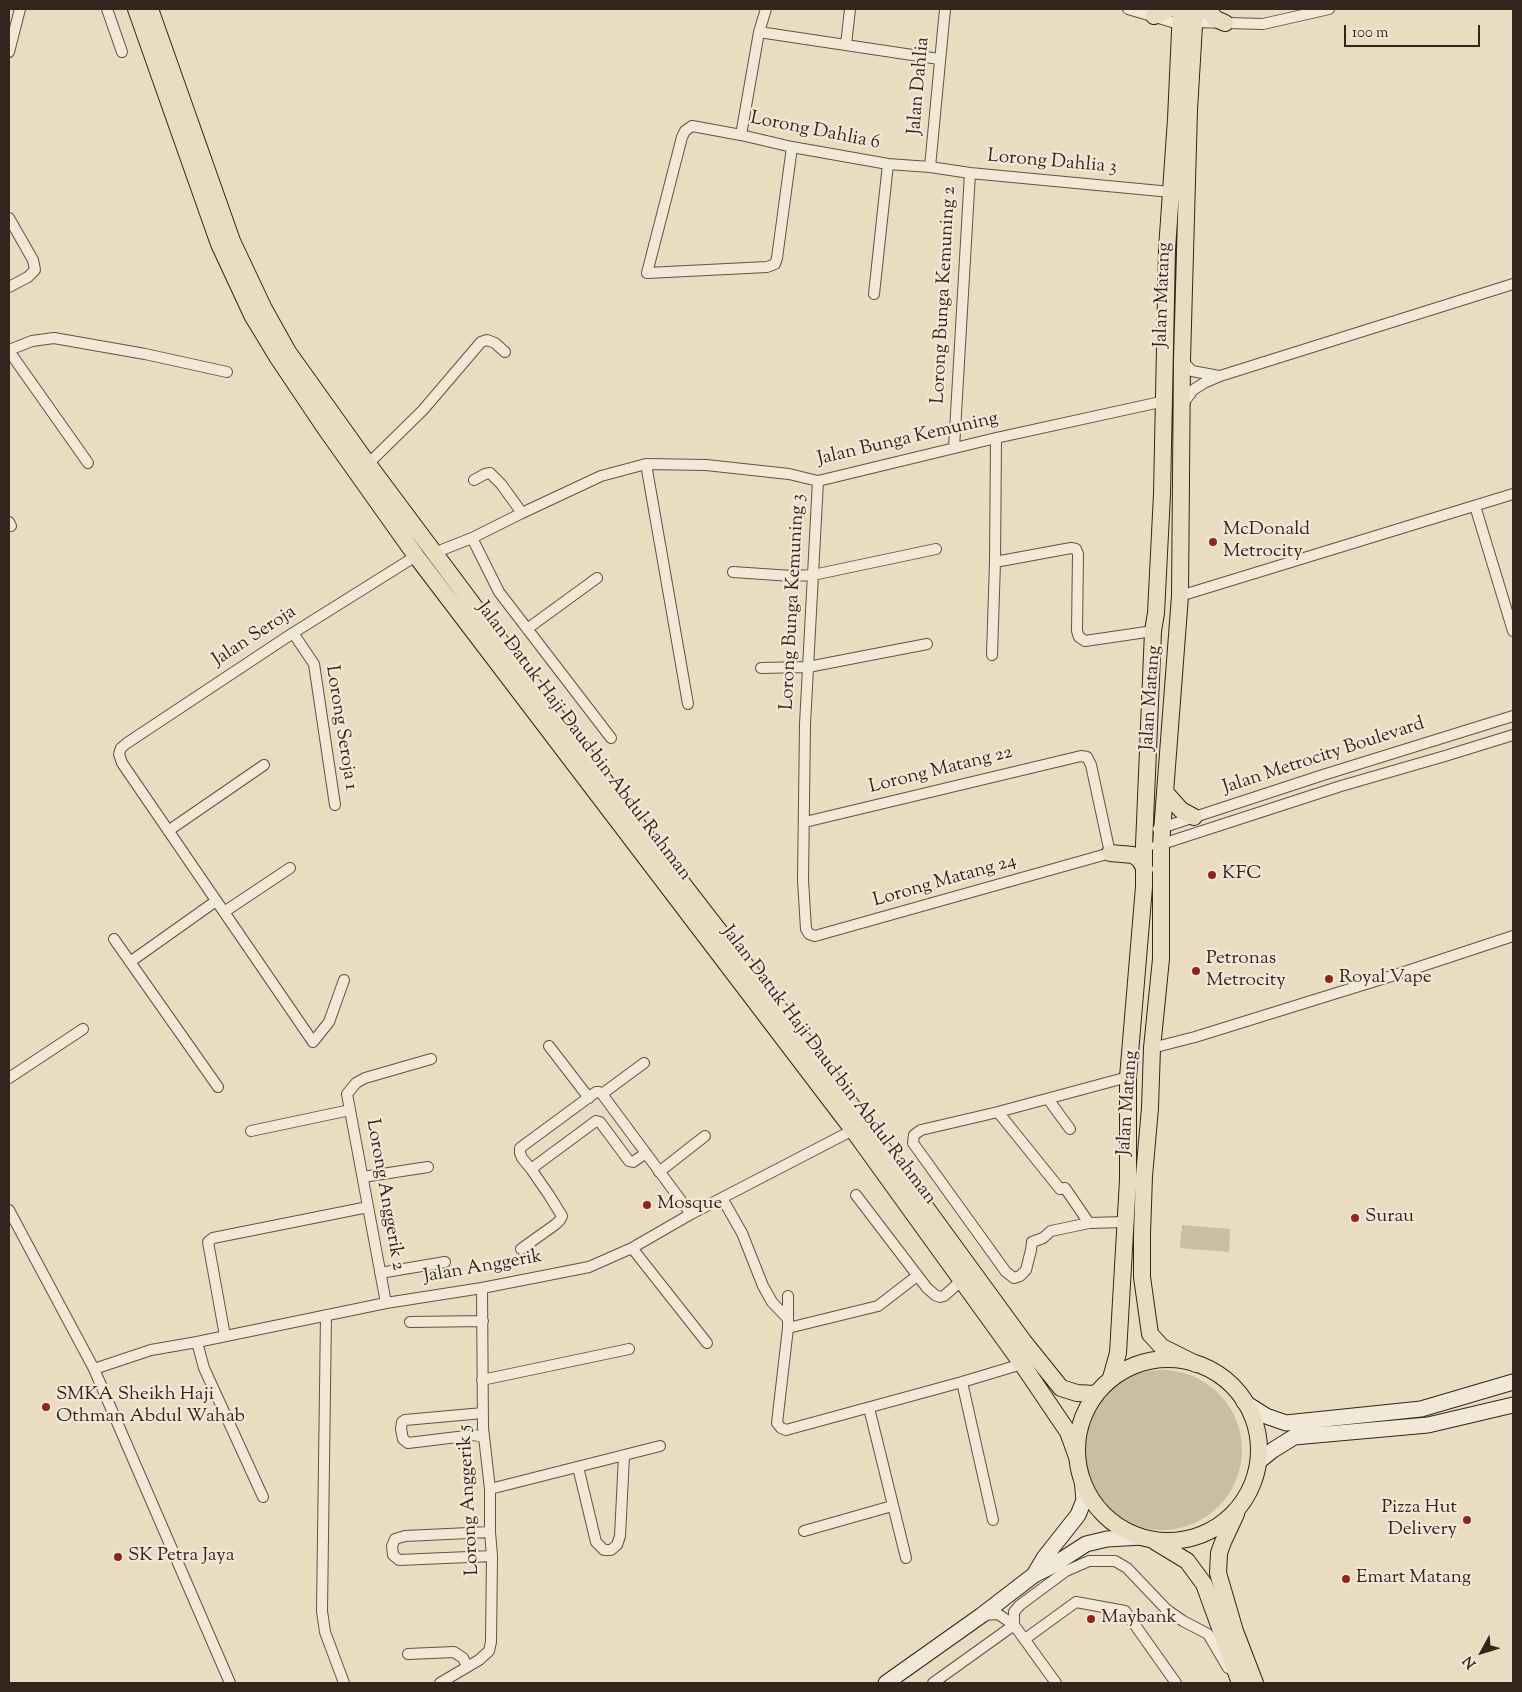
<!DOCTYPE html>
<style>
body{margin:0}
#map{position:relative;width:1522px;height:1692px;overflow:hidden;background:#eadcc0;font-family:"Sorts Mill Goudy",serif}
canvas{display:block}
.frame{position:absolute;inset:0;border:10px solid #34241c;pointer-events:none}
.north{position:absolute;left:1457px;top:1627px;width:50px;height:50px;-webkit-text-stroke:4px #f1e8d6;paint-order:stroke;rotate:231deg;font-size:14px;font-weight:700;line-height:20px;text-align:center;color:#34241c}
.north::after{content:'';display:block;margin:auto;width:18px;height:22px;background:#34241c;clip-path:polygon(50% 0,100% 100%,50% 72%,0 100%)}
.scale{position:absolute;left:1344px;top:25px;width:136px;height:22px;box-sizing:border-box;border:2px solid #34241c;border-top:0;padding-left:6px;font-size:15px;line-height:18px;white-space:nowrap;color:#34241c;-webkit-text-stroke:4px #f1e8d6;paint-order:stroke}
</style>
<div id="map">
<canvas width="1522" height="1692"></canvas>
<div class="frame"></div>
<div class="north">N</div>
<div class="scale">100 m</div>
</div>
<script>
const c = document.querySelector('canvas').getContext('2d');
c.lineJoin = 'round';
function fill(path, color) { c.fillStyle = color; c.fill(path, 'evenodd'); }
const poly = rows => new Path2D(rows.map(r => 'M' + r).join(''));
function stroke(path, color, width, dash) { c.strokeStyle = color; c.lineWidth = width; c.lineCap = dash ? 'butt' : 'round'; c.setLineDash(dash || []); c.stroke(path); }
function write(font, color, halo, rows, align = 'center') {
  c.font = font + ' "Sorts Mill Goudy",serif'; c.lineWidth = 4.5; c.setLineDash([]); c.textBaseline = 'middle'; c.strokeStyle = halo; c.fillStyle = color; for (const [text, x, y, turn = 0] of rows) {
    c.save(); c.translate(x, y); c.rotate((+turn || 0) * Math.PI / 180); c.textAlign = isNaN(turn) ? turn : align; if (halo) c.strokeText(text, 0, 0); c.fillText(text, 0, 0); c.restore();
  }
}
const green = poly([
 [1182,1225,1230,1229,1229,1252,1180,1248],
 '1082 1450a80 80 0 1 1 160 0a80 80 0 1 1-160 0Z'
]);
const street = poly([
 [107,9,122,52],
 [1128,9,1179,24],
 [1195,22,1263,24,1329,9],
 [759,32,939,59],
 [846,45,850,9],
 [9,52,20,9],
 [741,135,759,32,766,9],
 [792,147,777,258,775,264,767,267,647,273,682,137,685,131,692,126,741,135,792,147,888,164,930,167,970,173,1171,192],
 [930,167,945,9],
 [9,218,33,260,35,270,28,277,9,287],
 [874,294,888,164],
 [9,350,32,341,54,338,145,354,227,372],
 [9,351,88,463],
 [1182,360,1192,371,1219,376],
 [1182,405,1193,390,1204,383,1220,376,1513,284],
 [954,448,970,173],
 [368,464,423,410,481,342,487,340,495,343,505,352],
 [646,464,688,704],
 [474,480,485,474,490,473,501,484,522,513],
 [818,481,805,724,803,880,806,929,809,934,815,936,1114,852],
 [1475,506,1513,631],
 [9,522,11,526],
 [472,538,499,592,611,738],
 [434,553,472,538,522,513,601,476,646,464,706,465,789,474,818,481,996,438,1165,401],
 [995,562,1071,548,1076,549,1078,554,1077,631,1079,637,1085,641,1153,631],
 [733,572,792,576,813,575,936,549],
 [1180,596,1513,494],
 [527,629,597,578],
 [293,633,314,664,335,805],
 [992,655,995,562,996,438],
 [761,668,808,667,927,644],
 [805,822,1081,756,1087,757,1091,765,1110,853],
 [1158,829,1323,775,1513,716],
 [168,831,264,765],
 [1156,846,1341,786,1445,756,1513,735],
 [224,912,290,868],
 [114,939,218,1087],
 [130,962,216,901],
 [344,980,329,1022,313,1042,122,763,119,754,121,748,127,743,293,633,416,556],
 [549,1046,589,1098],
 [1152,1048,1195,1037,1398,974,1513,936],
 [9,1078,83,1029],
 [602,1094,644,1063],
 [1048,1099,1070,1129],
 [998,1112,1060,1189,1065,1188,1089,1223],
 [251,1131,350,1110],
 [531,1169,596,1121,600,1122,629,1161,633,1162,646,1153],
 [659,1172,705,1136],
 [363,1177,428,1167],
 [856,1195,927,1288,935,1295,940,1297,944,1296,962,1280],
 [722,1198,742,1233,763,1286,772,1302,788,1319],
 [9,1210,94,1369,230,1683],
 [1125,1222,1089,1223,1051,1231,1043,1238,1032,1242,1031,1250,1026,1270,1020,1276,1014,1278,1006,1272,913,1143,914,1135,921,1130,998,1112,1128,1077],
 [632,1248,707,1343],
 [521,1249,556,1224,560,1220,562,1216,549,1195,531,1169,522,1158,520,1153,520,1148,596,1092,599,1092,602,1094,691,1214],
 [380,1273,445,1262],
 [788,1296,788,1328,777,1423,781,1428,786,1430,962,1382,1022,1364],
 [386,1303,347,1094,356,1083,365,1078,431,1059],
 [326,1315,322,1611,325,1632,344,1683],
 [410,1322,483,1321],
 [788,1328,878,1306,917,1276],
 [225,1336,208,1242,213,1238,368,1207],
 [197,1342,204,1368,263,1497],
 [94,1369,151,1350,197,1342,386,1303,482,1288,589,1267,632,1248,691,1214,853,1130],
 [482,1380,629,1349],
 [962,1382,993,1520],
 [869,1408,906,1558],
 [483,1413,405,1420,402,1422,401,1429,403,1439,408,1443,474,1435,483,1437],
 [578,1467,596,1542,604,1550,611,1550,617,1545,620,1536,624,1456],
 [490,1489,660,1446],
 [804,1531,892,1506],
 [490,1532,405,1536,395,1539,392,1546,393,1555,399,1560,492,1556],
 [983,1615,998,1614,1014,1625,1056,1683],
 [1014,1625,1014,1612,1020,1605,1066,1571,1089,1561,1115,1561,1127,1568,1166,1609,1183,1621,1208,1634,1228,1668],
 [1025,1639,1076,1602,1125,1611,1176,1683],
 [408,1654,454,1652,463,1658,467,1666],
 [440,1683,479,1660,489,1651,491,1642,492,1556,490,1532,490,1489,483,1428,482,1288],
 [933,1683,1014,1625]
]);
const secondary = poly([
 [1244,1402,1266,1416,1286,1423,1421,1409,1513,1382],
 [1258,1462,1273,1450,1294,1437,1428,1425,1513,1405],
 [1034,1575,1044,1558,1078,1515,1084,1500,1082,1479],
 [886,1683,982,1615,1034,1575,1052,1566,1086,1544,1107,1539,1142,1537]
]);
const primary = poly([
 [136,9,219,244,252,315,278,358,325,428,416,556,853,1130,1022,1364,1068,1432,1077,1457],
 [150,9,232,241,264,309,288,352,368,464,645,835,808,1046,1024,1342,1061,1388,1077,1393,1095,1394],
 [1195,9,1189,110,1182,360,1180,596,1161,845,1161,959,1152,1048,1150,1108,1144,1176,1142,1234,1142,1277,1150,1334,1162,1347,1196,1364],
 [1206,9,1216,19,1225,23],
 [1154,16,1169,9],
 [1165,792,1181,810,1194,817],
 [1110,853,1133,855,1139,859,1145,869],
 '1077 1450a91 91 0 1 1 182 0a91 91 0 1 1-182 0Z',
 [1111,1378,1118,1353,1128,1180,1128,1077,1144,887,1144,845,1153,631,1156,613,1162,494,1167,249,1176,119,1181,9],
 [1236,1514,1223,1542,1219,1553,1218,1573,1235,1631,1255,1683],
 [1154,1541,1187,1561,1204,1584,1240,1683]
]);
const markers = [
 [1213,542,5,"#8f2418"],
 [1212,875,5,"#8f2418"],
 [1196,971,5,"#8f2418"],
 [1329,979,5,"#8f2418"],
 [647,1205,5,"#8f2418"],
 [1355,1218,5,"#8f2418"],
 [46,1407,5,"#8f2418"],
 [1467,1520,5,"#8f2418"],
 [118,1557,5,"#8f2418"],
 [1346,1579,5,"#8f2418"],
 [1091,1619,5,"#8f2418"]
];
const streetNames = [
 ["Jalan Dahlia",920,86,-85],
 ["Lorong Dahlia 6",815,132,11],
 ["Lorong Dahlia 3",1052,163,5],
 ["Lorong Bunga Kemuning 2",945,295,-87],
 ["Jalan Matang",1164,295,-88],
 ["Jalan Bunga Kemuning",908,440,-13],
 ["Lorong Bunga Kemuning 3",794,602,-87],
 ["Jalan Seroja",255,637,-33],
 ["Jalan Matang",1152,698,-86],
 ["Lorong Seroja 1",340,728,81],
 ["Jalan Datuk Haji Daud bin Abdul Rahman",583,742,53],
 ["Jalan Metrocity Boulevard",1324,757,-18],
 ["Lorong Matang 22",941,771,-14],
 ["Lorong Matang 24",945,882,-16],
 ["Jalan Datuk Haji Daud bin Abdul Rahman",828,1066,53],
 ["Jalan Matang",1129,1103,-86],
 ["Lorong Anggerik 2",384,1195,80],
 ["Jalan Anggerik",483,1268,-10],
 ["Lorong Anggerik 5",470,1500,-93]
];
const poiNames = [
 ["McDonald",1223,531],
 ["Metrocity",1223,553],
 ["KFC",1222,875],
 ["Petronas",1206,960],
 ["Metrocity",1206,982],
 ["Royal Vape",1339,979],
 ["Mosque",657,1205],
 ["Surau",1365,1218],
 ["SMKA Sheikh Haji",56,1396],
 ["Othman Abdul Wahab",56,1418],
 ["Pizza Hut",1457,1509,"right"],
 ["Delivery",1457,1531,"right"],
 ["SK Petra Jaya",128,1557],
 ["Emart Matang",1356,1579],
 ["Maybank",1101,1619]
];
fill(green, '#cbbda4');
stroke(street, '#625245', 12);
stroke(secondary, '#34241c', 17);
stroke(primary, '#34241c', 18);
stroke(street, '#f1e8d6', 10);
stroke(secondary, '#f1e8d6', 15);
stroke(primary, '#eadcc0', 16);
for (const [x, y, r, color] of markers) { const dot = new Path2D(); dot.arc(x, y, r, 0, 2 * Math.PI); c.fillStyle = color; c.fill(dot); stroke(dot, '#f1e8d6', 2); }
write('19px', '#34241c', '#f1e8d6', streetNames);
write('19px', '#34241c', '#f1e8d6', poiNames, 'left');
</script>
